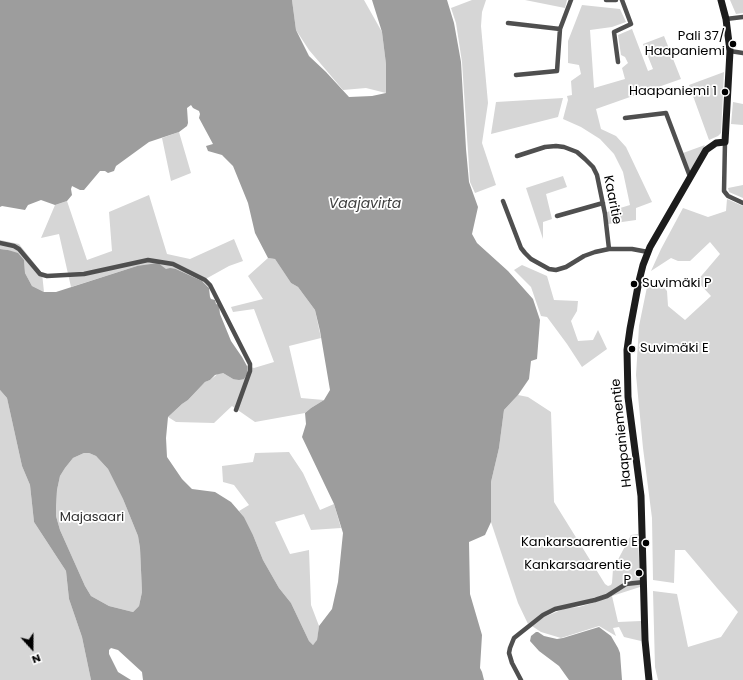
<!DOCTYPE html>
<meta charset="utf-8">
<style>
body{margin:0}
#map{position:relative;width:743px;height:680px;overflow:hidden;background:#fff;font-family:Poppins,sans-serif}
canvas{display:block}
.north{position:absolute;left:12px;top:628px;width:40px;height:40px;-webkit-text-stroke:3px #fff;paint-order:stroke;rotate:159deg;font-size:11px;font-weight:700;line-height:16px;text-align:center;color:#000}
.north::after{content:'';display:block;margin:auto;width:14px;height:18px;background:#000;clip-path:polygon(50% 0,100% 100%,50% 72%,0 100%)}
</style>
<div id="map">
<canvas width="743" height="680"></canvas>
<div class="north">N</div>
</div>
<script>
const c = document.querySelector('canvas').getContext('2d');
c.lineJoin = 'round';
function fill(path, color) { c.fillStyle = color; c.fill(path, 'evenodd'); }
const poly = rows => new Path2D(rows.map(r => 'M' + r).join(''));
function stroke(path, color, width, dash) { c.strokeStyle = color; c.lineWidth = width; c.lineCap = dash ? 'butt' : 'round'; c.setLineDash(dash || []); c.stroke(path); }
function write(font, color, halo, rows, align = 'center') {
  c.font = font + ' Poppins,sans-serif'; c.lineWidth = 3.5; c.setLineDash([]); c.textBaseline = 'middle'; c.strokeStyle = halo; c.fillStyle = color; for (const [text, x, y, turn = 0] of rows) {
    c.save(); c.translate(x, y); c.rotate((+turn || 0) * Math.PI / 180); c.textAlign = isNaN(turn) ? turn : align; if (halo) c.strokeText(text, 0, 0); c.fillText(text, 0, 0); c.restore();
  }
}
const green = poly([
 [292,0,364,0,382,32,386,64,386,93,366,88,343,90,309,50,296,30],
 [472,0,486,0,482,12,481,26,488,103,482,143,496,185,475,193,470,182,462,62,456,23,451,8],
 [525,0,567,0,565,8],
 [730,0,743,0,743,13,736,14],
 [582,5,620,9,626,22,612,27,590,30,594,88,625,79,622,68,628,63,625,57,621,55,618,35,632,29,648,71,653,69,643,44,664,36,681,79,596,109,601,129,616,136,626,147,652,202,636,208,636,220,608,224,607,212,630,205,623,172,614,154,600,139,581,127,563,119,568,100,567,96,572,95,571,81,581,74,579,65,568,63,568,41],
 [724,72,721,133,718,136,709,140,689,85],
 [563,98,558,117,491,134,496,102],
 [733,102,743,104,743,125,731,124],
 [179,132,191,173,171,181,162,138],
 [705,145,690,171,683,153],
 [563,176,567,187,546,194,552,219,543,222,543,239,526,188],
 [743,185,743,198,729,192,728,188],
 [149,195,167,254,190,259,234,239,243,261,229,266,202,281,176,269,166,269,137,266,71,287,59,234,41,238,55,205,67,201,87,260,112,251,109,212],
 [727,199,743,206,743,680,658,680,655,667,653,591,677,594,688,647,721,637,738,612,717,588,685,550,675,550,674,583,653,580,652,518,643,448,636,375,639,326,647,287,659,282,667,291,668,306,685,320,711,296,697,281,720,254,710,242,690,261,678,261,671,258,651,271,661,249,683,208,708,217,726,211],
 [0,240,19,244,42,273,44,292,32,286,25,273,24,260,8,250,0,249],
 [268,258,275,259,291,283,298,287,315,310,321,338,289,346,301,398,324,400,311,408,305,413,255,422,232,406,214,423,176,422,168,417,182,404,188,400,205,382,210,380,219,373,223,373,233,379,247,374,247,366,254,368,274,362,254,309,233,312,231,307,263,299,248,276],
 [522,265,547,276,554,300,578,301,577,311,571,321,578,341,593,340,598,330,607,349,582,367,567,344,547,317,541,316,531,287,514,270],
 [0,390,7,398,22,466,30,485,34,522,66,571,69,599,82,637,91,680,0,680],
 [518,395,528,397,551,412,554,502,605,584,608,586,611,585,612,583,613,569,631,535,638,534,640,587,612,596,618,622,641,621,641,641,624,637,619,627,613,628,616,636,599,626,561,638,541,632,532,626,544,617,566,608,579,607,599,601,607,594,542,614,528,624,518,603,491,522,491,482,499,448,504,410],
 [289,452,303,473,320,510,334,504,341,528,311,530,304,514,275,522,290,554,309,550,311,605,319,626,317,641,313,645,309,641,291,603,279,588,263,560,253,535,244,517,239,511,249,505,234,485,223,482,222,466,253,462,255,453],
 [84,453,89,453,96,456,108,469,123,499,138,536,140,548,142,592,139,606,133,612,109,606,91,596,85,586,60,530,56,516,56,507,57,490,60,476,65,468,73,458]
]);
const water = poly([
 [0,0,292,0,296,30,309,56,326,72,349,97,372,96,386,93,386,64,382,32,372,0,447,0,454,23,461,62,466,149,469,182,478,207,472,234,477,243,508,271,533,299,540,320,537,359,531,361,529,379,518,395,504,410,499,448,491,482,491,522,485,535,469,542,470,594,482,635,480,668,482,672,484,680,143,680,142,672,118,650,111,648,109,650,109,654,118,672,131,680,91,680,82,637,69,599,66,571,34,522,30,485,22,466,7,398,0,390,0,249,8,250,18,253,24,260,25,273,32,286,44,292,56,292,137,266,158,263,166,269,170,268,176,269,202,281,209,288,210,297,211,299,215,300,216,304,219,305,220,314,231,341,242,357,247,366,247,374,244,379,239,380,233,379,223,373,215,375,210,380,205,382,188,400,182,404,168,417,166,438,167,457,182,479,192,489,215,492,231,502,244,517,253,535,263,560,279,588,291,603,309,641,313,645,317,640,319,626,332,609,338,582,343,533,334,504,302,437,306,424,305,413,311,408,324,400,330,390,320,331,315,310,298,287,291,283,275,259,268,258,255,233,248,203,233,166,222,155,208,151,206,146,213,144,199,118,200,114,199,111,193,108,191,105,187,108,188,123,187,126,179,132,149,142,116,166,114,171,108,173,105,171,100,171,84,190,80,190,72,186,71,189,72,195,67,201,55,205,41,200,28,205,25,210,2,206,0,207],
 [84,453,89,453,96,456,108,469,123,499,138,536,140,548,142,592,139,606,133,612,109,606,91,596,85,586,60,530,56,516,56,507,57,490,60,476,65,468,73,458],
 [599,627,611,636,618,648,620,653,622,680,569,680,559,666,539,651,530,641,531,636,536,632,538,632,544,636,557,639,563,638]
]);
const street = poly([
 [606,0,616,0],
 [726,19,743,17],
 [508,23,560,29],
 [730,51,743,53],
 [618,62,614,32,631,24,622,0],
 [516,75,557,71,560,29,571,0],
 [625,118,666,113,689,174,691,175],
 [725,142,724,191,728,196,743,203],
 [517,156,545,147,556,146,564,147,577,152,585,159,593,167,597,175,605,214,609,249],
 [503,201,521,248,525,253,531,259,549,269,556,270,566,267,584,256,595,252,609,249,632,249,648,252],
 [557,216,603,203],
 [0,243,14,246,19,249,40,274,47,276,84,274,148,260,173,264,205,280,210,285,250,364,250,371,236,410],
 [521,680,512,663,509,653,510,648,514,638,519,634,543,615,555,609,595,600,607,596,626,584,644,582]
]);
const secondary = poly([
 [649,680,645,640,641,496,628,397,627,350,630,329,639,281,643,265,650,247,706,150,716,143,725,142,730,51,726,19,721,0]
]);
const markers = [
 [733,44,4,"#000"],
 [725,92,4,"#000"],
 [634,284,4,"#000"],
 [632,349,4,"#000"],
 [646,543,4,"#000"],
 [639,573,4,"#000"]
];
const poiNames = [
 ["Pali 37/",725,37],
 ["Haapaniemi",725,52],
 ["Haapaniemi 1",717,92],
 ["Suvimäki P",642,284,"left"],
 ["Suvimäki E",640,349,"left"],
 ["Kankarsaarentie E",638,543],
 ["Kankarsaarentie",631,566],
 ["P",631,581]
];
const streetNames = [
 ["Kaaritie",612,200,79],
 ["Haapaniementie",622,433,-96]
];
const parkNames = [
 ["Majasaari",92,518]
];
const waterNames = [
 ["Vaajavirta",365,204]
];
fill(green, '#d6d6d6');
fill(water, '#9d9d9d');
stroke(street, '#4f4f4f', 4.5);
stroke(secondary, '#1c1c1c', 7);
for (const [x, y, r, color] of markers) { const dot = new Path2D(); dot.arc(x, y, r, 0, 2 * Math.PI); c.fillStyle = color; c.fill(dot); stroke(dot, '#fff', 1.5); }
write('13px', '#000', '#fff', poiNames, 'right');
write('13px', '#000', '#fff', streetNames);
write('13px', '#2d2d2d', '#fff', parkNames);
write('italic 14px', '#3e3e3e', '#fff', waterNames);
</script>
